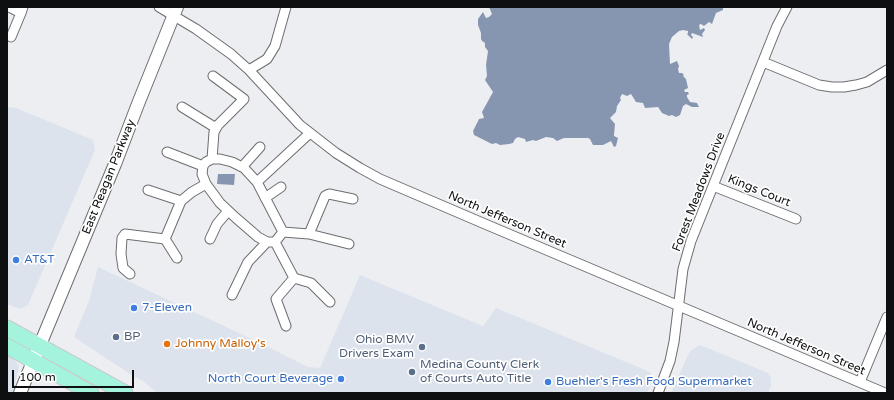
<!DOCTYPE html>
<style>
body{margin:0}
#map{position:relative;width:894px;height:400px;overflow:hidden;background:#eceef2;font-family:"Varela Round",sans-serif}
canvas{display:block}
.frame{position:absolute;inset:0;border:8px solid #0e0f10;pointer-events:none}
.scale{position:absolute;left:12px;top:370px;width:122px;height:18px;box-sizing:border-box;border:2px solid #0e0f10;border-top:0;padding-left:5px;font-size:12px;line-height:14px;white-space:nowrap;color:#0e0f10;-webkit-text-stroke:3px #fff;paint-order:stroke}
</style>
<div id="map">
<canvas width="894" height="400"></canvas>
<div class="frame"></div>
<div class="scale">100 m</div>
</div>
<script>
const c = document.querySelector('canvas').getContext('2d');
c.lineJoin = 'round';
function fill(path, color) { c.fillStyle = color; c.fill(path, 'evenodd'); }
const poly = rows => new Path2D(rows.map(r => 'M' + r).join(''));
function stroke(path, color, width, dash) { c.strokeStyle = color; c.lineWidth = width; c.lineCap = dash ? 'butt' : 'round'; c.setLineDash(dash || []); c.stroke(path); }
function write(font, color, halo, rows, align = 'center') {
  c.font = font + ' "Varela Round",sans-serif'; c.lineWidth = 3.5; c.setLineDash([]); c.textBaseline = 'middle'; c.strokeStyle = halo; c.fillStyle = color; for (const [text, x, y, turn = 0] of rows) {
    c.save(); c.translate(x, y); c.rotate((+turn || 0) * Math.PI / 180); c.textAlign = isNaN(turn) ? turn : align; if (halo) c.strokeText(text, 0, 0); c.fillText(text, 0, 0); c.restore();
  }
}
const built = poly([
 [7,107,16,108,93,140,95,150,28,305,20,309,7,304],
 [98,267,256,341,308,367,320,368,360,275,483,326,496,308,650,372,652,382,647,393,157,393,143,381,133,376,74,337,89,301],
 [700,345,768,373,771,378,771,386,768,393,671,393,690,351],
 [7,353,13,358,19,366,13,393,7,393]
]);
const water = poly([
 [489,7,723,7,723,10,716,13,712,24,709,22,704,26,701,24,699,25,700,30,704,28,705,30,702,34,703,37,692,33,691,35,693,37,692,39,687,34,688,33,688,31,683,30,679,31,672,37,669,44,670,64,677,61,679,66,678,69,679,73,682,73,684,75,683,76,686,79,688,88,684,90,685,92,688,92,689,94,687,95,687,97,690,102,697,103,699,107,692,107,686,104,683,106,680,115,676,117,672,115,669,116,662,113,658,107,645,108,643,103,636,102,631,94,627,96,622,94,620,98,621,100,617,106,616,112,610,118,615,124,614,135,614,136,618,138,616,146,614,147,611,141,603,145,593,145,590,139,588,138,564,138,557,141,553,138,546,137,536,141,533,140,526,142,525,139,518,137,515,139,513,143,509,144,500,145,496,143,492,144,474,135,473,131,479,119,484,118,482,112,493,92,485,80,487,76,486,65,488,51,485,47,485,43,482,41,481,39,481,33,478,25,478,19,483,12,486,18,489,17,492,14],
 [218,174,235,174,234,185,217,184]
]);
const minor = poly([
 [9,7,21,13,23,7],
 [159,7,196,29,231,54,249,70,300,125,336,153,360,168,380,179,485,224,885,393],
 [11,37,21,13],
 [763,62,819,85,832,87,844,87,856,85,867,82,887,70],
 [249,70,267,59,275,46,286,7],
 [182,107,216,128],
 [167,152,203,166],
 [212,159,214,132,218,125,244,99,213,76],
 [242,167,260,147],
 [257,182,283,232,275,242,267,242,258,237,236,218,220,203,206,184,202,174,203,166,206,162,212,159,220,159,232,162,244,168,257,182,310,133],
 [713,186,796,219],
 [148,190,181,201],
 [265,198,281,187],
 [283,232,309,234,349,244],
 [309,234,325,196,329,194,353,199],
 [165,239,177,258],
 [210,239,217,224,228,211],
 [275,242,294,278,276,299,286,326],
 [130,274,123,268,121,254,122,238,125,234,165,239,181,201,192,192,206,184],
 [294,278,311,283,330,302],
 [232,295,248,262,267,242],
 [860,382,887,317],
 [658,393,670,361,674,342,683,269,691,241,777,26,787,7]
]);
const tertiary = poly([
 [20,393,115,164,138,104,177,7]
]);
const primary = poly([
 [7,328,125,393],
 [7,346,91,393]
]);
const markers = [
 [16,260,4,"#3f7fe0"],
 [134,308,4,"#3f7fe0"],
 [116,337,4,"#5c6f8a"],
 [167,344,4,"#e8710a"],
 [422,347,4,"#5c6f8a"],
 [412,372,4,"#5c6f8a"],
 [341,379,4,"#3f7fe0"],
 [548,382,4,"#3f7fe0"]
];
const streetNames = [
 ["East Reagan Parkway",109,177,-68],
 ["Kings Court",759,191,22],
 ["Forest Meadows Drive",699,192,-69],
 ["North Jefferson Street",507,220,23],
 ["North Jefferson Street",806,347,23]
];
const shopNames = [
 ["AT&T",24,260],
 ["7-Eleven",142,308],
 ["North Court Beverage",333,379,"right"],
 ["Buehler's Fresh Food Supermarket",556,382]
];
const serviceNames = [
 ["BP",124,337],
 ["Ohio BMV",414,340,"right"],
 ["Drivers Exam",414,354,"right"],
 ["Medina County Clerk",420,365],
 ["of Courts Auto Title",420,379]
];
const foodNames = [
 ["Johnny Malloy's",175,344]
];
fill(built, '#dde3ed');
fill(water, '#8796b0');
stroke(minor, '#6c6e70', 11);
stroke(tertiary, '#6c6e70', 14);
stroke(primary, '#cacaca', 17);
stroke(minor, '#fff', 9);
stroke(tertiary, '#fff', 12);
stroke(primary, '#a4f4dd', 15);
for (const [x, y, r, color] of markers) { const dot = new Path2D(); dot.arc(x, y, r, 0, 2 * Math.PI); c.fillStyle = color; c.fill(dot); stroke(dot, '#fff', 1.5); }
write('12px', '#0e0f10', '#fff', streetNames);
write('12px', '#366cbe', '#fff', shopNames, 'left');
write('12px', '#4e5e75', '#fff', serviceNames, 'left');
write('12px', '#c56008', '#fff', foodNames, 'left');
</script>
